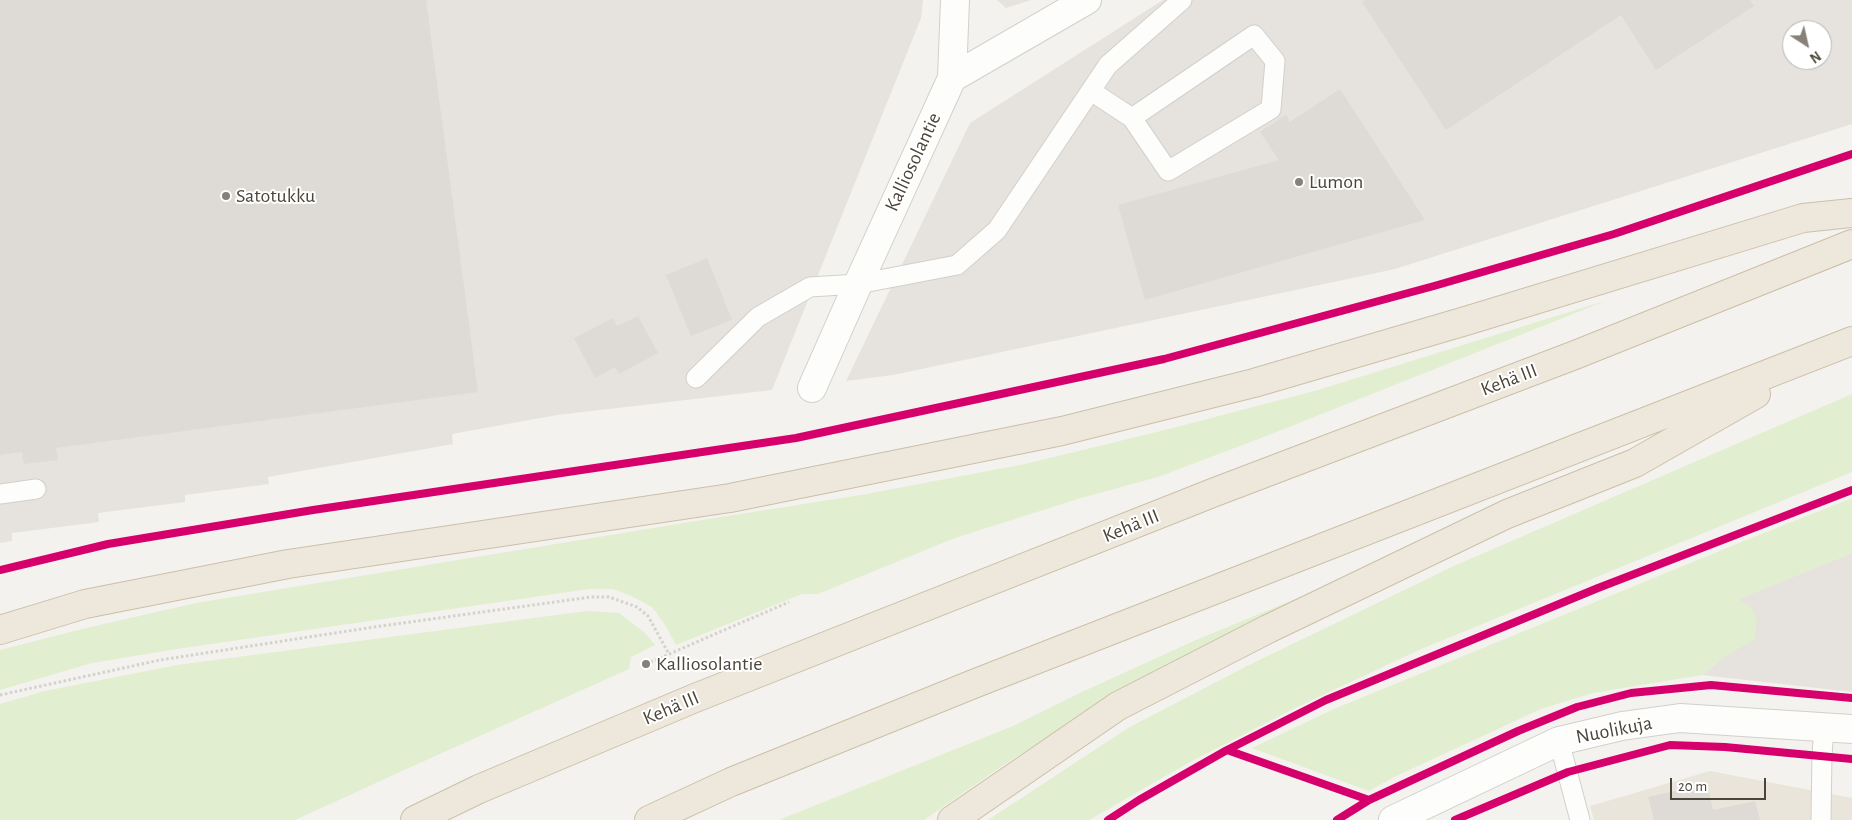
<!DOCTYPE html>
<meta charset="utf-8">
<style>
body{margin:0}
#map{position:relative;width:1852px;height:820px;overflow:hidden;background:#f4f2ee;font-family:"Alegreya Sans",sans-serif}
canvas{display:block}
.north{position:absolute;left:1782px;top:20px;width:50px;height:50px;box-sizing:border-box;background:#fff;border:1px solid #b7b4b0;border-radius:50%;rotate:145deg;font-size:14px;font-weight:700;line-height:20px;text-align:center;color:#4b4439}
.north::after{content:'';display:block;margin:auto;width:18px;height:22px;background:#868178;clip-path:polygon(50% 0,100% 100%,50% 72%,0 100%)}
.scale{position:absolute;left:1670px;top:778px;width:96px;height:22px;box-sizing:border-box;border:2px solid #4b4439;border-top:0;padding-left:6px;font-size:15px;line-height:18px;white-space:nowrap;color:#4b4439;-webkit-text-stroke:4px #fff;paint-order:stroke}
</style>
<div id="map">
<canvas width="1852" height="820"></canvas>
<div class="north">N</div>
<div class="scale">20 m</div>
</div>
<script>
const c = document.querySelector('canvas').getContext('2d');
c.lineJoin = 'round';
function fill(path, color) { c.fillStyle = color; c.fill(path, 'evenodd'); }
const poly = rows => new Path2D(rows.map(r => 'M' + r).join(''));
function stroke(path, color, width, dash) { c.strokeStyle = color; c.lineWidth = width; c.lineCap = dash ? 'butt' : 'round'; c.setLineDash(dash || []); c.stroke(path); }
function write(font, color, halo, rows, align = 'center') {
  c.font = font + ' "Alegreya Sans",sans-serif'; c.lineWidth = 4; c.setLineDash([]); c.textBaseline = 'middle'; c.strokeStyle = halo; c.fillStyle = color; for (const [text, x, y, turn = 0] of rows) {
    c.save(); c.translate(x, y); c.rotate((+turn || 0) * Math.PI / 180); c.textAlign = isNaN(turn) ? turn : align; if (halo) c.strokeText(text, 0, 0); c.fillText(text, 0, 0); c.restore();
  }
}
const industrial = poly([
 [0,0,923,0,921,18,772,390,557,415,452,434,453,444,268,477,269,484,185,495,185,502,98,513,99,522,12,533,12,541,0,543],
 [997,0,1031,0,1006,8],
 [1163,0,1852,0,1852,124,1395,269,893,375,846,381,970,123],
 [1792,30,1822,30,1822,60,1792,60],
 [1852,553,1852,692,1702,675,1723,658,1738,599]
]);
const education = poly([
 [1710,771,1852,798,1852,820,1594,820,1590,806]
]);
const green = poly([
 [1608,300,1269,435,1158,477,1081,498,955,538,818,594,802,594,676,645,665,625,652,607,631,596,613,589,589,589,177,649,92,663,0,690,0,650,82,629,196,603,696,521,861,495,1025,464,1173,428,1318,390],
 [1852,394,1852,472,1419,650,1295,708,1190,762,1089,820,988,820,1128,728,1249,665,1456,565],
 [1852,498,1852,553,1739,599,1752,608,1757,621,1755,639,1723,658,1702,675,1593,693,1541,709,1394,777,1369,791,1252,748,1334,709,1749,539],
 [1329,585,1103,703,1005,764,924,820,779,820,1013,726,1084,691,1196,640],
 [587,611,619,613,645,633,655,645,631,657,629,669,413,766,295,820,0,820,0,704,45,691,177,665]
]);
const building = poly([
 [0,0,426,0,478,392,56,448,58,460,24,464,22,452,0,455],
 [1365,0,1750,0,1754,6,1656,70,1621,15,1446,130,1362,2],
 [1340,89,1425,220,1145,300,1118,205,1279,160,1260,132,1286,115,1290,122],
 [707,258,732,320,691,336,666,275],
 [638,316,658,353,619,374,615,367,595,378,574,338,613,318,617,326],
 [1707,784,1713,810,1755,801,1760,820,1654,820,1648,797]
]);
const path = poly([
 [646,664,789,602],
 [0,695,160,660,374,627,591,597,609,597,637,607,648,616,669,654]
]);
const lane = poly([
 [1091,91,1132,118,1168,171,1271,109,1275,61,1254,35,1132,118],
 [696,378,758,317,810,287,858,284,957,265,997,230,1108,65,1182,0],
 [0,494,36,489],
 [1559,741,1580,820],
 [1821,820,1822,756,1824,726]
]);
const street = poly([
 [952,78,955,0],
 [812,388,858,284,952,78,1087,0],
 [1393,820,1559,741,1622,726,1680,718,1852,729]
]);
const highway = poly([
 [0,630,85,604,288,564,730,498,1062,431,1254,383,1469,320,1803,218,1852,213],
 [415,820,479,789,695,698,1215,492,1575,355,1852,244],
 [649,820,731,782,976,683,1852,341],
 [952,820,1118,706,1268,629,1507,514,1635,463,1756,394]
]);
const cycleway = poly([
 [0,570,108,544,313,510,796,438,1164,359,1434,286,1614,234,1852,154],
 [1227,750,1369,800],
 [1108,820,1139,800,1227,750,1326,700,1598,588,1852,490],
 [1337,820,1369,800,1518,731,1577,707,1631,693,1711,685,1852,698],
 [1455,820,1568,772,1670,745,1725,747,1852,759]
]);
const markers = [
 [1299,182,5,"#868178"],
 [226,196,5,"#868178"],
 [646,664,5,"#868178"]
];
const streetNames = [
 ["Kalliosolantie",913,162,-65],
 ["Kehä III",1509,380,-21],
 ["Kehä III",1131,526,-22],
 ["Kehä III",671,708,-23],
 ["Nuolikuja",1614,730,-11]
];
const poiNames = [
 ["Lumon",1309,182],
 ["Satotukku",236,196],
 ["Kalliosolantie",656,664]
];
fill(industrial, '#e6e2de');
fill(education, '#eae5da');
fill(green, '#e1eecf');
fill(building, '#dedbd6');
stroke(lane, '#d2d0cb', 21);
stroke(street, '#d2d0cb', 30);
stroke(highway, '#ccbfa9', 30);
stroke(path, '#d3d2cc', 3, [2.5, 2.5]);
stroke(lane, '#fdfdfc', 19);
stroke(street, '#fdfdfc', 28);
stroke(highway, '#ede8db', 28);
stroke(cycleway, '#d6006c', 8);
for (const [x, y, r, color] of markers) { const dot = new Path2D(); dot.arc(x, y, r, 0, 2 * Math.PI); c.fillStyle = color; c.fill(dot); stroke(dot, '#fff', 2); }
write('20px', '#4b4439', '#fff', streetNames);
write('20px', '#4b4439', '#fff', poiNames, 'left');
</script>
